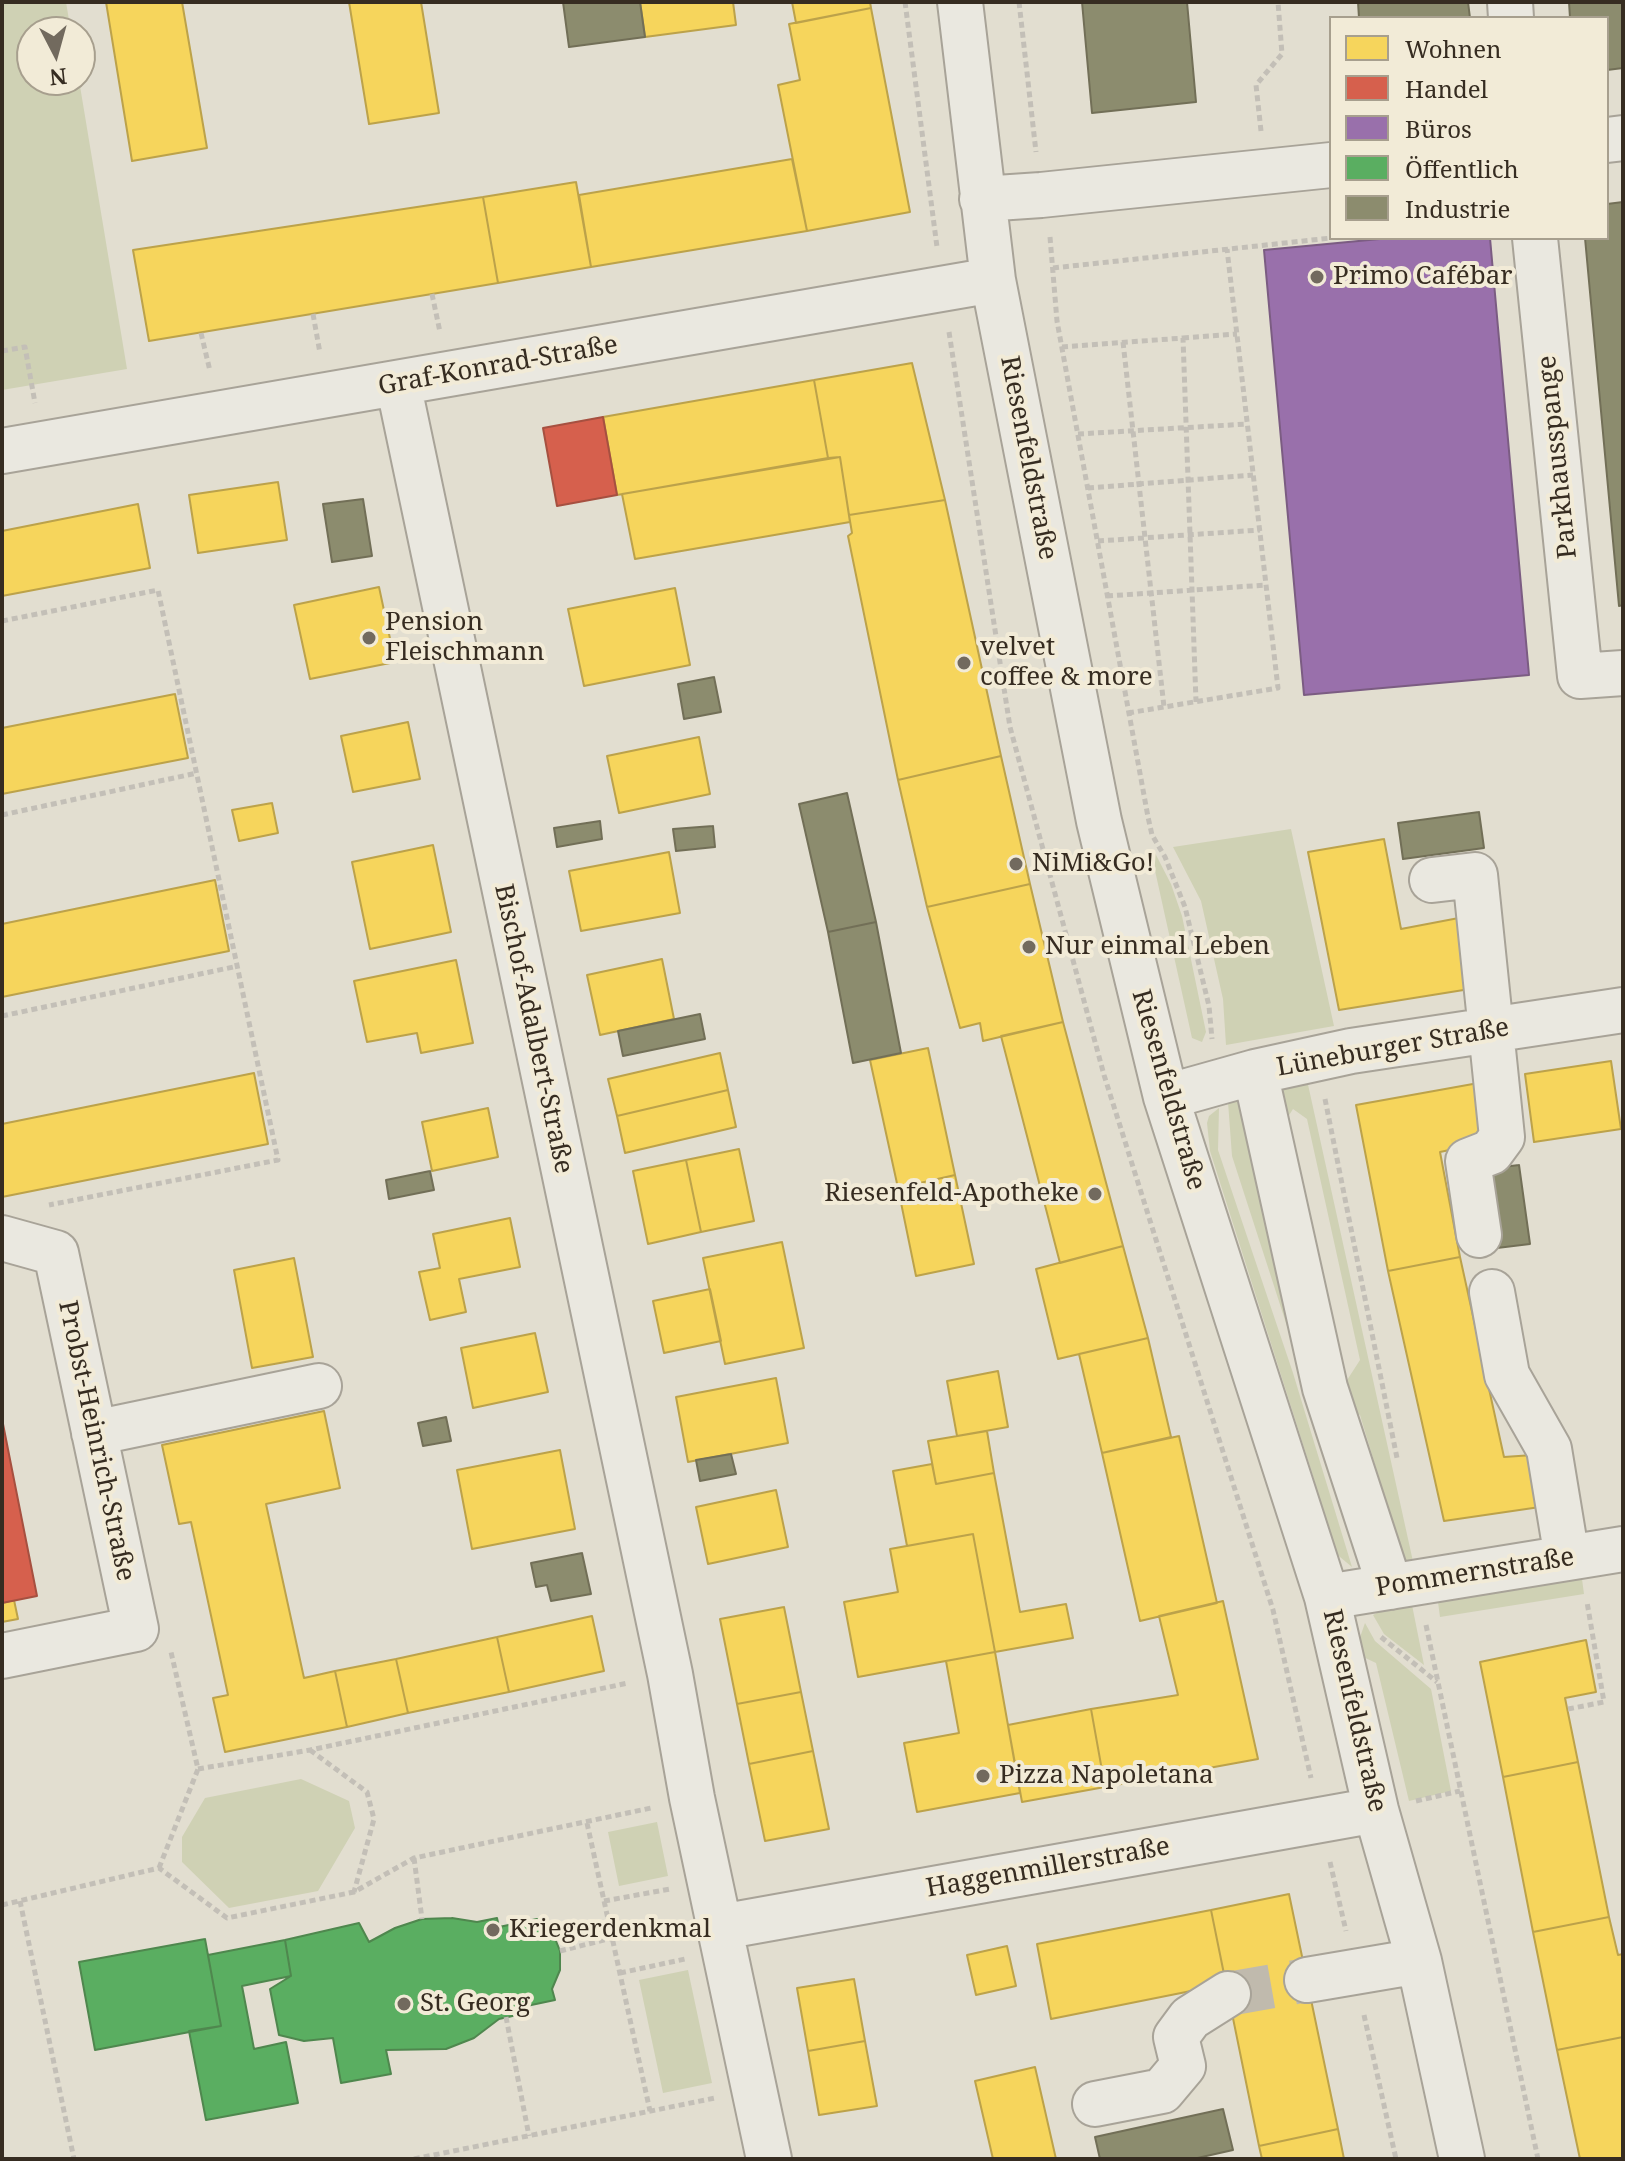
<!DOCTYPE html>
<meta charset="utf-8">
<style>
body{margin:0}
#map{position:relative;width:1625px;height:2161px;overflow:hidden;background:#e2ded0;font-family:"Noto Serif",serif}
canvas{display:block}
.frame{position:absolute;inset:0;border:4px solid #362c21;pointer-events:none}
.legend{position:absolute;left:1329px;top:16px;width:280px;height:224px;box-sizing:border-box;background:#f2ebd7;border:2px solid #a79f8e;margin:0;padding:10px 14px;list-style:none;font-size:24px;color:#362c21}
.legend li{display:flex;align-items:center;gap:16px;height:40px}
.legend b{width:40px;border:2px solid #a79f8e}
.north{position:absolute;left:16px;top:16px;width:80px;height:80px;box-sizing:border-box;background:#f2ebd7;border:2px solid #a79f8e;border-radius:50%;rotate:174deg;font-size:22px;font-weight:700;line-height:32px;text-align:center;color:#362c21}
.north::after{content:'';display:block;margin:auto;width:28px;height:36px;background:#726a5e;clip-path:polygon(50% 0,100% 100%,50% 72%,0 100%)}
</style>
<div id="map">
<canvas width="1625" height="2161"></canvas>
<div class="frame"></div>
<ul class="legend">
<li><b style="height:22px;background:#f6d55c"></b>Wohnen</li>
<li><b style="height:22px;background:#d6604d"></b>Handel</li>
<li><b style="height:22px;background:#9970ab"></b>Büros</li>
<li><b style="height:22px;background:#5aae61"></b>Öffentlich</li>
<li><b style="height:22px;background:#8c8c6e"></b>Industrie</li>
</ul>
<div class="north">N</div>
</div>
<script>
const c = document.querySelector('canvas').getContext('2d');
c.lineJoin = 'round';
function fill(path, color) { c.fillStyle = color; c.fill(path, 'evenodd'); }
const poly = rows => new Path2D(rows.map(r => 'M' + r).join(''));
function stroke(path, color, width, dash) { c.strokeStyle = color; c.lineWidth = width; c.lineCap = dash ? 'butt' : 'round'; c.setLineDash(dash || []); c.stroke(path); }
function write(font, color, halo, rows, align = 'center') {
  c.font = font + ' "Noto Serif",serif'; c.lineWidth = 8; c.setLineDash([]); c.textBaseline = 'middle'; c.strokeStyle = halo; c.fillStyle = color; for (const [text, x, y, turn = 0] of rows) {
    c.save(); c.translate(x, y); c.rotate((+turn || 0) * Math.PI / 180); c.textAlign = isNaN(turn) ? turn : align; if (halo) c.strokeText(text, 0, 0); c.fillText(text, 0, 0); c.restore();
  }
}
const green = poly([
 [2,2,66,2,71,32,32,32,32,80,79,80,127,369,2,390],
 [1291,829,1334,1026,1226,1045,1223,999,1201,901,1173,847],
 [1155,853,1171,884,1182,916,1206,1032,1202,1042,1192,1038,1152,857],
 [1307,1080,1414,1566,1404,1567,1390,1551,1397,1538,1360,1415,1345,1409,1340,1391,1360,1360,1307,1119,1293,1109,1279,1131,1276,1088],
 [1238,1099,1245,1099,1328,1453,1232,1156,1228,1102],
 [1219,1108,1218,1150,1293,1373,1352,1567,1334,1552,1313,1476,1210,1151,1207,1123,1209,1116],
 [1582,1579,1584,1594,1440,1617,1438,1602],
 [1412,1605,1424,1665,1384,1634,1373,1615,1384,1609],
 [1365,1623,1375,1641,1431,1689,1451,1791,1409,1801,1376,1663,1359,1655,1358,1643],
 [301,1779,349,1801,355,1828,318,1891,229,1908,182,1862,182,1837,205,1798],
 [657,1822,668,1876,619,1886,608,1832],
 [688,1970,712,2083,663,2093,639,1980]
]);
const homes = poly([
 [106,2,182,2,207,148,132,161,106,2],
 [349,2,421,2,439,113,369,124,349,2],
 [640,2,733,2,736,25,645,37,640,2],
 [792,2,870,2,871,8,796,23,792,2],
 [871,8,910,212,807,231,778,85,800,80,789,24,871,8],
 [792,159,807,231,591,267,579,195,792,159],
 [576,182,591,267,498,283,483,197,576,182],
 [483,197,498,283,149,341,133,250,483,197],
 [912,363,945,500,849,515,840,457,828,458,814,380,912,363],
 [814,380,828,458,617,495,603,417,814,380],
 [840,457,850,522,635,559,622,494,840,457],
 [278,482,287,540,198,553,189,495,278,482],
 [945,500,1001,756,898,780,848,536,852,533,849,515,945,500],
 [138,504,150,568,2,596,2,531,138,504],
 [379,587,395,662,310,679,294,605,379,587],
 [675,588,690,665,584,686,568,609,675,588],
 [175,694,188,758,2,794,2,728,175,694],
 [408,722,420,779,353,792,341,736,408,722],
 [699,737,710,794,619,813,607,756,699,737],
 [1001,756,1030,884,927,907,898,780,1001,756],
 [272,803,278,833,239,841,232,810,272,803],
 [1384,839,1401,929,1464,917,1476,988,1339,1010,1308,852,1384,839],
 [433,845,451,932,370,949,352,862,433,845],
 [669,852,680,913,581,931,569,871,669,852],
 [215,880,229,951,2,997,2,924,215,880],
 [1030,884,1063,1022,983,1041,980,1023,960,1028,927,907,1030,884],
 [662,959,674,1019,600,1035,587,975,662,959],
 [456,960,473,1043,421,1053,417,1033,367,1042,354,981,456,960],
 [1063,1022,1123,1246,1060,1263,1001,1036,1063,1022],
 [928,1048,955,1175,898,1188,870,1060,928,1048],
 [720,1053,728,1090,617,1116,608,1079,720,1053],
 [1611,1061,1621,1129,1534,1142,1525,1074,1611,1061],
 [254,1073,268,1144,2,1197,2,1124,254,1073],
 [1484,1082,1492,1141,1440,1152,1460,1257,1388,1271,1356,1105,1484,1082],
 [728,1090,736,1127,625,1153,617,1116,728,1090],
 [488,1108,498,1157,432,1171,422,1122,488,1108],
 [739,1149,754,1221,701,1232,686,1160,739,1149],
 [686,1160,701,1232,648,1244,633,1171,686,1160],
 [955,1175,974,1264,916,1276,898,1188,955,1175],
 [510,1218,520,1267,459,1279,466,1312,430,1320,419,1272,440,1268,433,1234,510,1218],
 [782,1242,804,1348,725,1364,703,1258,782,1242],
 [1123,1246,1148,1338,1058,1359,1036,1269,1123,1246],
 [1460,1257,1504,1457,1533,1455,1540,1507,1444,1521,1388,1271,1460,1257],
 [294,1258,313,1357,252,1368,234,1270,294,1258],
 [710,1289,721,1341,664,1353,653,1301,710,1289],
 [535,1333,548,1392,473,1408,461,1348,535,1333],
 [1148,1338,1171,1437,1102,1453,1079,1354,1148,1338],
 [998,1371,1008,1427,957,1436,947,1381,998,1371],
 [776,1378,788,1443,688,1462,676,1397,776,1378],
 [324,1411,340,1488,266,1504,304,1678,335,1671,347,1727,225,1752,213,1698,228,1695,191,1522,179,1524,162,1445,324,1411],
 [987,1431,994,1473,936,1484,928,1441,987,1431],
 [1179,1436,1217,1603,1140,1621,1102,1453,1179,1436],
 [560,1450,575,1529,472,1549,457,1470,560,1450],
 [932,1464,936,1484,994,1473,1020,1612,1066,1604,1073,1638,995,1652,973,1534,907,1546,893,1471,932,1464],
 [776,1490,788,1547,708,1564,696,1507,776,1490],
 [973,1534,995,1652,858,1677,844,1602,898,1592,890,1549,973,1534],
 [14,1600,18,1619,2,1622,2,1603,14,1600],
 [1223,1601,1258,1759,1105,1787,1091,1709,1178,1695,1159,1616,1223,1601],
 [784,1607,801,1692,737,1704,720,1619,784,1607],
 [592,1616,604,1671,509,1692,497,1637,592,1616],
 [497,1637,509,1692,408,1713,396,1659,497,1637],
 [1586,1640,1596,1692,1565,1698,1578,1762,1503,1777,1480,1662,1586,1640],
 [995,1652,1020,1793,917,1812,904,1743,959,1733,946,1661,995,1652],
 [396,1659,408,1713,347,1727,335,1671,396,1659],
 [801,1692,813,1751,749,1764,737,1704,801,1692],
 [1091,1709,1105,1787,1022,1802,1008,1725,1091,1709],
 [813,1751,829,1829,765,1841,749,1764,813,1751],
 [1578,1762,1609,1917,1533,1932,1503,1777,1578,1762],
 [1289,1894,1338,2129,1259,2146,1211,1910,1289,1894],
 [1211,1910,1226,1984,1051,2019,1037,1944,1211,1910],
 [1609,1917,1618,1955,1623,1954,1623,2037,1557,2050,1533,1932,1609,1917],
 [1007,1946,1016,1986,976,1995,967,1955,1007,1946],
 [854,1979,865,2041,808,2051,797,1988,854,1979],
 [1623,2037,1623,2159,1580,2159,1557,2050,1623,2037],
 [865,2041,877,2106,819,2115,808,2051,865,2041],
 [1035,2067,1056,2159,993,2159,975,2081,1035,2067],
 [1338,2129,1344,2159,1262,2159,1259,2146,1338,2129]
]);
const shops = poly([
 [603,417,617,495,557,506,543,428,603,417],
 [2,1419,37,1596,2,1603,2,1419]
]);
const offices = poly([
 [1390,238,1490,238,1529,675,1304,695,1264,250,1390,238]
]);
const public = poly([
 [452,1918,477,1922,497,1918,499,1927,537,1919,539,1927,554,1936,560,1951,560,1970,552,1989,555,2000,517,2008,517,2015,499,2019,474,2038,446,2049,386,2050,391,2074,341,2083,333,2038,304,2041,279,2035,270,1989,291,1976,285,1940,359,1923,369,1942,395,1928,422,1919,452,1918],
 [205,1939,221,2026,95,2050,79,1962,205,1939],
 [285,1940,291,1976,242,1986,254,2049,286,2042,298,2103,206,2120,189,2031,221,2026,208,1955,285,1940]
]);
const industry = poly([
 [563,2,640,2,645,37,569,47,563,2],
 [1082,2,1187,2,1196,102,1092,113,1082,2],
 [1358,2,1468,2,1470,18,1359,18,1358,2],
 [1569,2,1623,2,1623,68,1607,70,1607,18,1570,18,1569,2],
 [1623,202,1623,605,1619,606,1585,238,1607,238,1607,204,1623,202],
 [363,499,372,556,332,562,323,504,363,499],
 [714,677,721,712,684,719,678,684,714,677],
 [847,793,876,922,828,932,799,804,847,793],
 [1479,812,1484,848,1403,859,1398,823,1479,812],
 [600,821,602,839,557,847,554,828,600,821],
 [713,826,715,847,676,851,673,829,713,826],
 [876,922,901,1053,853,1063,828,932,876,922],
 [700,1014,705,1039,623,1056,618,1031,700,1014],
 [1519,1165,1530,1244,1497,1248,1487,1169,1519,1165],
 [430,1171,434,1190,389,1199,386,1180,430,1171],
 [446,1417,451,1441,423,1446,418,1423,446,1417],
 [731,1454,736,1474,700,1481,696,1460,731,1454],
 [582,1553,591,1594,551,1601,547,1585,536,1587,531,1563,582,1553],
 [1223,2109,1233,2150,1193,2159,1100,2159,1095,2137,1223,2109]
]);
const minorTunnel = poly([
 [1228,1994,1307,1980]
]);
const path = poly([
 [905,2,937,247],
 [1019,2,1036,152],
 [1261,131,1256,85,1282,54,1278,2],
 [1050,237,1057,321,1148,817,1152,835,1165,857,1185,907,1209,1006,1212,1039],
 [1053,268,1331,238],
 [432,294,440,332],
 [313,314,320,353],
 [949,332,1010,727,1104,1075,1273,1610,1311,1778],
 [201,333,210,371],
 [1183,338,1237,334],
 [1123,342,1164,707],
 [1062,347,1183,338,1196,702],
 [2,351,25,347,35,403],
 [1078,434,1247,424],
 [1088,488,1253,475],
 [1098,541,1260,530],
 [1107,596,1266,585],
 [2,621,158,590,278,1160,49,1205],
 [1128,713,1278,688,1227,249],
 [2,815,197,773],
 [2,1016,238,966],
 [1325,1099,1397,1458],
 [1426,1625,1538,2159],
 [1381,1637,1437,1682],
 [1568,1709,1604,1702,1587,1602],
 [310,1750,367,1792,374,1819,354,1892],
 [198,1769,310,1750,628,1683],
 [1416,1801,1460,1791],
 [587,1823,650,2111],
 [414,1858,422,1919],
 [1330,1862,1346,1931],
 [159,1868,198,1769,171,1652],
 [20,1901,74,2159],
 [604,1901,670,1889],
 [2,1905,159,1868,227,1918,354,1892,414,1858,651,1808],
 [560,1951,612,1938],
 [620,1973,685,1959],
 [1364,2015,1396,2159],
 [506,2017,529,2136],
 [414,2159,715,2098]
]);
const minor = poly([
 [960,2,993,280,1099,821,1166,1097,1327,1597,1376,1810,1419,1961,1462,2159],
 [1510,2,1511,18],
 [1607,140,1623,138],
 [982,199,1041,195,1331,165],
 [1535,238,1580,676,1623,673],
 [398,383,670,1674,692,1798,769,2159],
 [2,451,993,280],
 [1432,880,1475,875,1502,1137,1491,1152,1468,1161,1479,1235],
 [1255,1072,1325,1388,1390,1587],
 [1166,1097,1255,1072,1351,1051,1623,1010],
 [2,1238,56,1253,136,1629,2,1656],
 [1492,1292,1507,1375,1549,1449,1567,1558],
 [94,1433,319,1386],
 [1327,1597,1623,1549],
 [721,1927,1376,1810],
 [1307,1980,1419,1961],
 [1095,2104,1162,2091,1183,2066,1176,2037,1190,2018,1228,1994]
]);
const markers = [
 [1317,277,8,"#726a5e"],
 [369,638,8,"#726a5e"],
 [964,663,8,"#726a5e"],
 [1016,864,8,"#726a5e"],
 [1029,947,8,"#726a5e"],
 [1095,1194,8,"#726a5e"],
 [983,1776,8,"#726a5e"],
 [493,1930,8,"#726a5e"],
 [404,2004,8,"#726a5e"]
];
const poiNames = [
 ["Primo Cafébar",1333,277],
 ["Pension",385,623],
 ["Fleischmann",385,653],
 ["velvet",980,648],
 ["coffee & more",980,678],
 ["NiMi&Go!",1032,864],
 ["Nur einmal Leben",1045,947],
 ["Riesenfeld-Apotheke",1079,1194,"right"],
 ["Pizza Napoletana",999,1776],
 ["Kriegerdenkmal",509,1930],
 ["St. Georg",420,2004]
];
const streetNames = [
 ["Graf-Konrad-Straße",498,366,-10],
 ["Parkhausspange",1558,457,-96],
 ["Riesenfeldstraße",1028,458,79],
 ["Bischof-Adalbert-Straße",533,1029,78],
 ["Lüneburger Straße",1393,1048,-10],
 ["Riesenfeldstraße",1168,1090,74],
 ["Probst-Heinrich-Straße",96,1441,78],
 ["Pommernstraße",1475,1573,-9],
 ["Riesenfeldstraße",1354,1711,77],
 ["Haggenmillerstraße",1048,1868,-10]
];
fill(green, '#cfd1b4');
fill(homes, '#f6d55c');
stroke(homes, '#bca24a', 2);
fill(shops, '#d6604d');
stroke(shops, '#a65040', 2);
fill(offices, '#9970ab');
stroke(offices, '#7b5c82', 2);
fill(public, '#5aae61');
stroke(public, '#4f874e', 2);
fill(industry, '#8c8c6e');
stroke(industry, '#726f57', 2);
stroke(minorTunnel, '#c0baad', 44, [44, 22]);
stroke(minor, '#a8a398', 48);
stroke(path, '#c3bfb7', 5, [6, 4]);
stroke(minor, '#eae8e0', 44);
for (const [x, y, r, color] of markers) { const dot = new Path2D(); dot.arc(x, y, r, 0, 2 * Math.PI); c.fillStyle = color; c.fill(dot); stroke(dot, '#f2ebd7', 3); }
write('26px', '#362c21', '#f2ebd7', poiNames, 'left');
write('26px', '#362c21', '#f2ebd7', streetNames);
</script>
